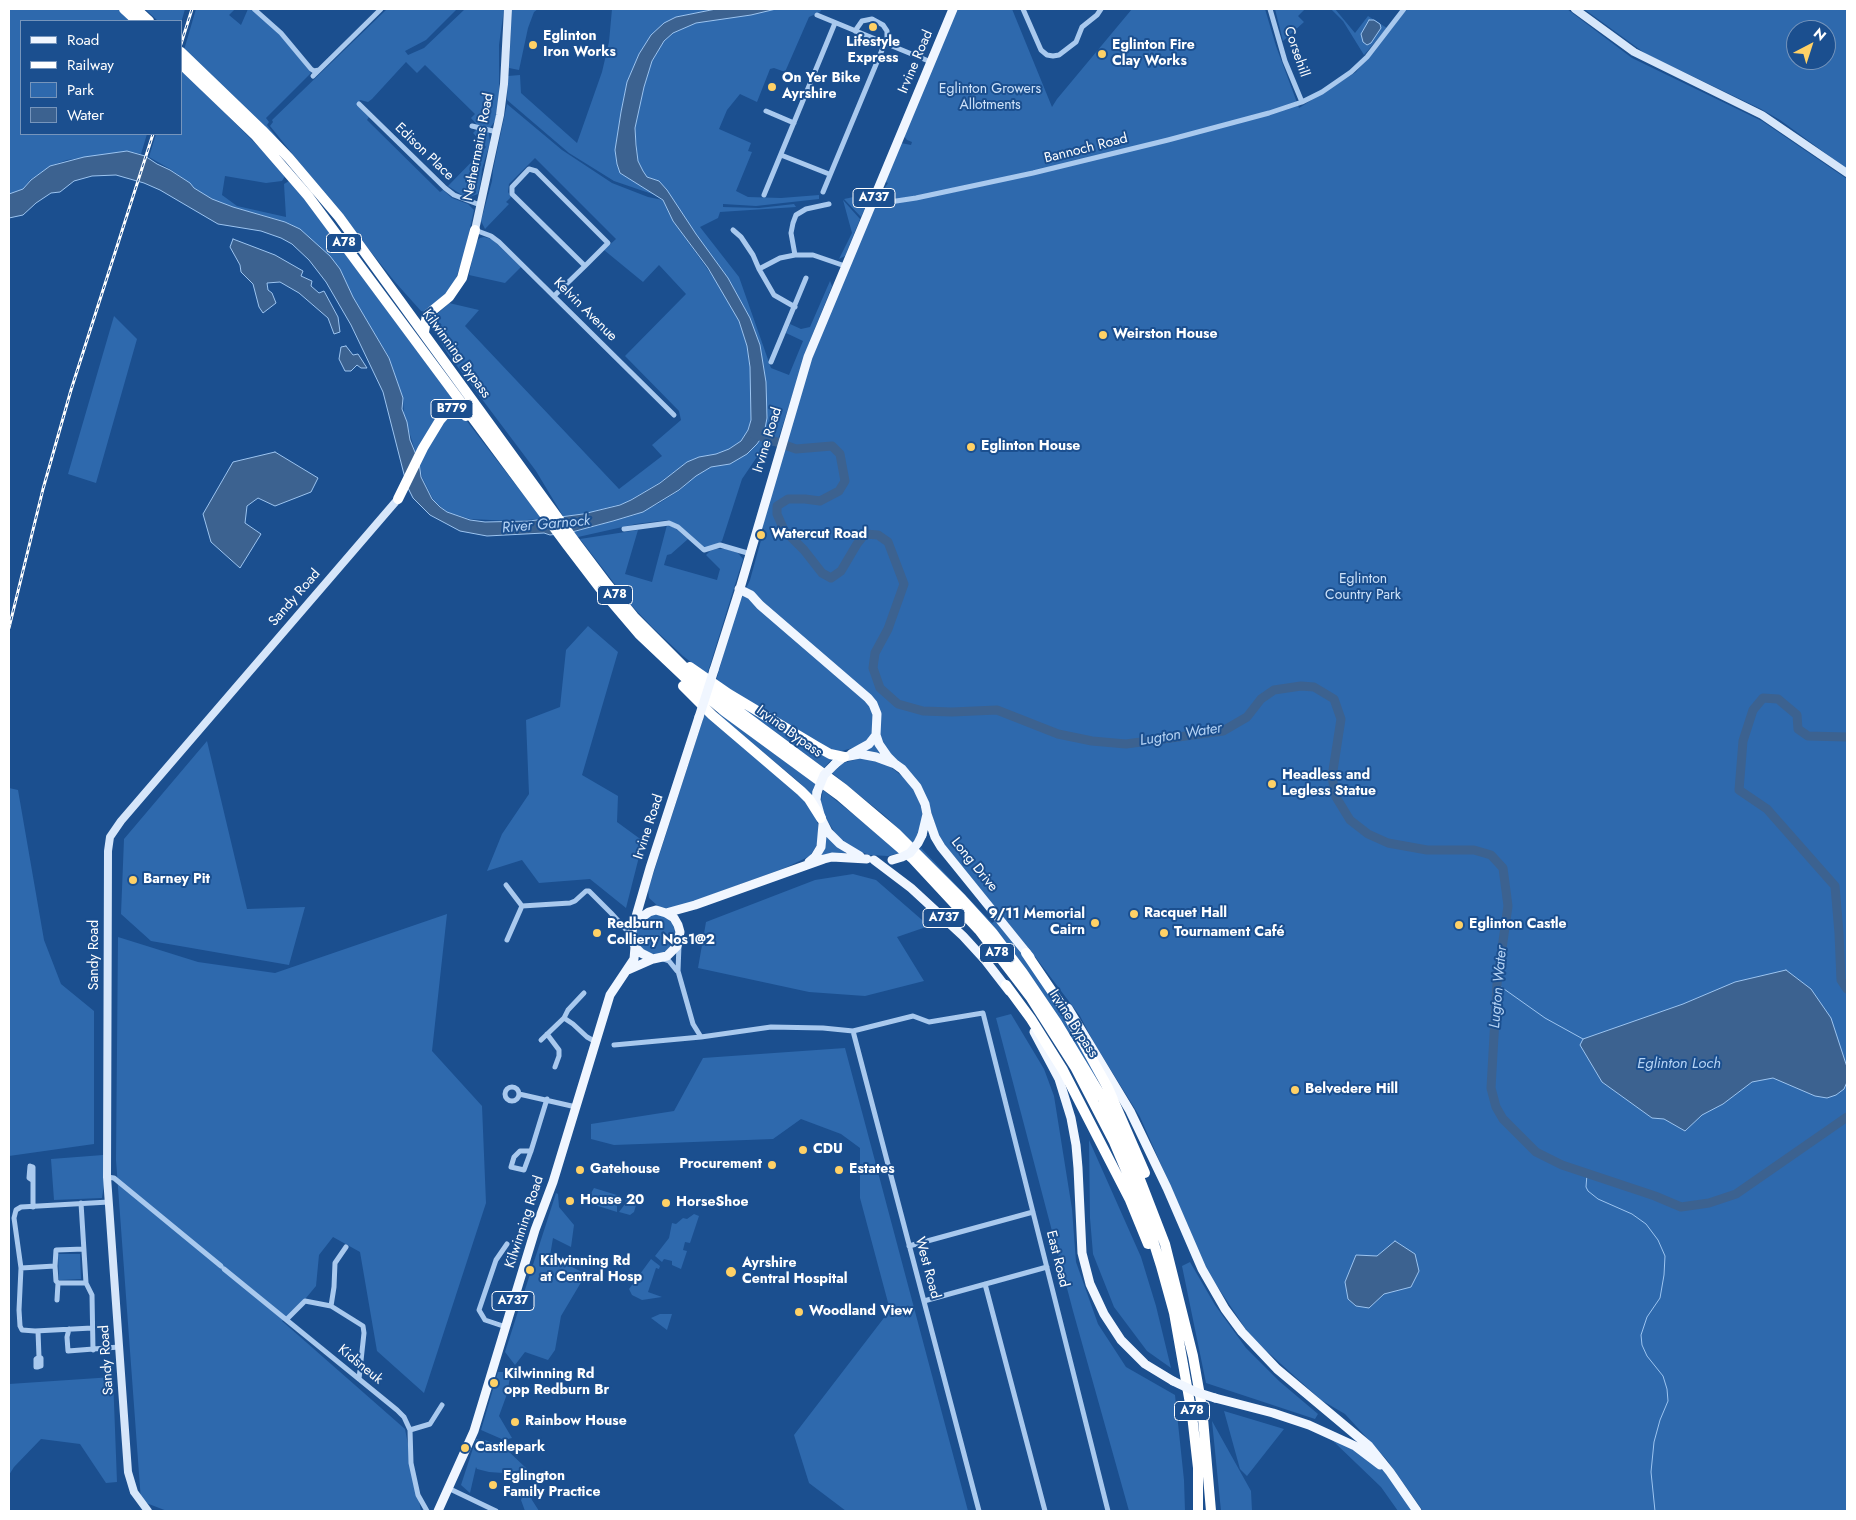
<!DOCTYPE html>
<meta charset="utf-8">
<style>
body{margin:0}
#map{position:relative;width:1856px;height:1520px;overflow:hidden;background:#1b4f8f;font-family:Jost,sans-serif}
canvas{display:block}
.frame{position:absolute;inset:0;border:10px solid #fff;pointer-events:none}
.legend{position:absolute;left:20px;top:20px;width:162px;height:115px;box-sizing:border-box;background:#1b4f8f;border:1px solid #7695bc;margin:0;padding:6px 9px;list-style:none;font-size:15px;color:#fff}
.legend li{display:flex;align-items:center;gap:10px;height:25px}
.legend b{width:25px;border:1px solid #7695bc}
.north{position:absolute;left:1786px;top:20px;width:50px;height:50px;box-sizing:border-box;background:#1b4f8f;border:1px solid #7695bc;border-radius:50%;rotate:40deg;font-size:14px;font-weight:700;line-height:20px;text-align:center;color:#fff}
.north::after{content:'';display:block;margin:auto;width:18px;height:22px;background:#ffd166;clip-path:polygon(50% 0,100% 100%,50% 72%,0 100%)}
</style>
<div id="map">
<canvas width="1856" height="1520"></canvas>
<div class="frame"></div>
<ul class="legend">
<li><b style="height:6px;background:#f0f6ff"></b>Road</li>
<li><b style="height:6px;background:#fff"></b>Railway</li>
<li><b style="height:14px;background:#2e69ad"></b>Park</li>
<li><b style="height:14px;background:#3c6290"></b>Water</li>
</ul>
<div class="north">N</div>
</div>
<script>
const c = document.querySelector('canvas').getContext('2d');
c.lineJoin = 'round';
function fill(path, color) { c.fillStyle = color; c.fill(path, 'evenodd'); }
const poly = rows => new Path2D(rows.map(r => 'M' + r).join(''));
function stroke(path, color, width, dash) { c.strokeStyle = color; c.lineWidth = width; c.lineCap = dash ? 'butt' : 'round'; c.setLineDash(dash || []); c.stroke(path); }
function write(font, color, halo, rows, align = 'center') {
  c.font = font + ' Jost,sans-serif'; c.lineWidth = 4; c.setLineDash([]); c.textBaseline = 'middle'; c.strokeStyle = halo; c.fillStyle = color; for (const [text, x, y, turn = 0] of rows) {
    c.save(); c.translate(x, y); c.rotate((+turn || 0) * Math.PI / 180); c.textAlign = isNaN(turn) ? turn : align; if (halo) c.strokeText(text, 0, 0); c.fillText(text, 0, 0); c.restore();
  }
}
const green = poly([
 [9,9,119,9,132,21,21,21,21,134,147,134,141,154,127,151,67,160,50,166,30,180,23,189,9,194],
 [145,9,185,9,181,23,181,21,158,21],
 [196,9,235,9,229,15,241,25,248,9,251,9,280,34,311,73,266,118,269,122,267,125,298,164,184,50],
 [387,9,457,9,426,40,405,51,408,55,424,48,465,9,504,9,499,45,499,100,495,121,490,128,479,127,471,118,475,114,425,65,417,73,406,62,372,99,368,102,360,100,357,104,369,117,367,120,440,192,443,190,452,198,468,204,474,210,464,255,453,287,425,312,421,311,395,282,270,126,273,122,272,120],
 [512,9,538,9,534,12,528,28,519,70,509,68],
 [612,9,716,9,676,17,651,35,639,54,627,82,621,112,615,150,617,164,620,173,658,196,614,181,569,153,507,100,508,76,520,75,521,93,577,143,602,72,609,42],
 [776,9,822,9,820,12,809,17,785,72,774,68,770,69,757,102,740,94,727,110,719,129,751,143,748,151,752,152,736,191,748,197,781,198,819,195,819,199,756,206,723,204,723,207,759,208,794,204,796,207,720,212,718,218,700,227,739,277,771,368,789,375,803,341,786,333,790,324,801,329,810,327,830,281,832,286,809,343,776,446,765,445,742,479,722,541,710,547,704,548,679,525,667,520,636,524,578,537,574,532,635,515,658,504,680,490,696,476,711,467,730,464,747,454,757,444,764,434,767,418,766,382,760,345,750,318,728,278,696,234,667,190,659,181,647,177,643,171,638,161,635,128,644,87,652,61,664,41,673,33,696,23,751,15],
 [956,9,1012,9,1052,107,1057,99,1132,9,1265,9,1276,46,1299,108,1356,72,1407,9,1567,9,1632,58,1762,121,1847,179,1847,1511,1423,1511,1387,1460,1345,1414,1321,1400,1251,1337,1205,1268,1189,1228,1140,1117,1093,1041,1080,1016,1030,950,939,838,928,801,911,773,893,756,864,752,856,747,838,752,828,750,716,681,736,610,750,580,763,533,764,529,762,528,804,379,841,286,881,193,888,183,884,181,901,143,911,145,912,142,907,140,903,135],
 [1275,9,1305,9,1298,16,1304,22,1283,41],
 [1331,9,1335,9,1355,33,1368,16,1387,28,1364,55,1343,21],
 [1584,9,1847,9,1847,169,1780,120,1761,109,1646,54],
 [1796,30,1826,30,1826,60,1796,60],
 [181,69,283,171,285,176,282,181,266,183,225,176,222,195,237,206,286,217,284,184,289,181,292,182,457,405,435,419,416,454,404,415,403,398,389,357,353,297,340,269,330,256,300,229,286,222,233,207,212,199,194,188,190,183,170,169,149,157,156,134,181,134],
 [507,104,562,150,612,183,648,197,663,200,673,221,726,295,739,321,747,346,750,367,751,420,748,430,741,441,729,449,716,454,699,457,687,462,659,483,625,503,583,514,563,516,536,471,448,354,429,322,449,303,479,310,465,326,619,489,662,456,652,445,681,420,679,411,625,356,686,294,659,265,643,282,604,250,616,239,535,158,509,184,508,192,511,197,506,202,509,204,485,229,481,221,492,181,493,170],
 [477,129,489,133,490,143,482,169,481,180,478,194,470,197,462,195,448,186,486,147,473,133],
 [863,195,869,199,861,217,844,199],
 [843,200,860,219,845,256,839,259,852,233],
 [484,237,492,239,521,267,505,283,469,275,476,242,480,238],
 [114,316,137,339,96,483,68,474],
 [450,412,463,416,542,519,511,521,470,519,447,512,434,501,422,477,420,465,433,436],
 [667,525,675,528,688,539,671,554,667,555,664,565,717,580,720,569,706,555,710,551,716,549,726,549,738,553,743,559,707,675,683,656,652,627,631,605,580,539,638,530,625,574,652,582],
 [588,626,618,652,582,775,618,796,617,822,643,841,626,908,590,879,539,883,522,860,487,871,502,834,529,794,526,720,560,707,566,650],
 [724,694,838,757,831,760,824,768,753,718],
 [718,712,816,784,813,793,814,800,800,783,719,715],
 [705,713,798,791,813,812,818,824,818,843,810,856,785,868,672,909,659,907,649,898,648,890],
 [207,741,247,909,305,907,289,965,151,941,121,914,124,839],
 [862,758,883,763,892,768,909,782,916,794,921,807,923,818,920,829,913,843,885,816,832,773,843,763],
 [9,788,18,790,44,940,61,984,94,1011,94,1144,9,1156],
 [823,790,858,818,899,853,888,856,869,855,856,850,844,842,835,833,823,813,821,801],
 [826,834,845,852,845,853,832,853,821,856],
 [921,848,992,923,996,920,1039,977,1100,1077,1097,1079,953,884,919,850],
 [853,874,876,880,929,926,897,937,924,981,865,996,809,992,698,968,706,922,815,880],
 [447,914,432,1051,482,1106,486,1203,424,1393,377,1351,360,1252,333,1237,319,1255,316,1286,301,1304,282,1321,405,1429,421,1511,167,1511,141,1501,116,1160,118,937,198,962,275,973],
 '635 934a20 20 0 1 1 40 0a20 20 0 1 1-40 0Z',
 [1011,1014,1044,1069,1054,1096,1072,1209,1076,1262,1098,1324,1126,1367,1175,1395,1184,1480,1185,1511,1129,1511,1073,1311,996,1018],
 [845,1048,968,1511,846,1511,809,1483,794,1435,890,1310,860,1198,860,1148,841,1134,801,1119,773,1139,614,1145,591,1139,591,1124,674,1111,703,1058],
 [1089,1140,1141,1257,1156,1306,1171,1368,1147,1351,1114,1307,1093,1254,1090,1218],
 [103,1155,104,1185,102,1198,54,1200,51,1159],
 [594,1188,620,1196,617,1202,617,1212,595,1205,592,1202,590,1195],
 [556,1193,558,1194,559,1207,574,1225,571,1247,553,1238,550,1256,586,1274,561,1316,555,1350,548,1360,525,1352,515,1365,505,1352],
 [626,1197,637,1202,634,1212,630,1215,619,1212,625,1204],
 [694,1214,699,1216,690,1243,685,1242,683,1250,687,1251,681,1269,672,1265,672,1261,664,1259,662,1262,655,1256,669,1238,672,1223,676,1224,683,1218,687,1219],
 [58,1254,80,1254,81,1279,59,1280],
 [651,1259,660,1266,659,1269,656,1268,648,1292,662,1297,642,1300,632,1295,629,1289],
 [1190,1262,1215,1305,1246,1348,1279,1381,1318,1414,1315,1419,1206,1383,1182,1266],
 [660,1314,672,1314,667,1330,651,1318],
 [498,1372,511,1372,507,1394,499,1416,512,1438,504,1440,481,1430],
 [113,1377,117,1482,106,1483,80,1444,41,1439,14,1467,9,1475,9,1384],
 [1224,1411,1284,1429,1247,1476,1240,1469],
 [1212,1421,1251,1491,1252,1511,1221,1511],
 [1337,1438,1378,1463,1397,1482,1415,1511,1398,1511,1381,1487,1332,1440],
 [476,1439,485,1440,504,1447,527,1469,503,1473,489,1472,477,1469,476,1467,470,1493,461,1485],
 [528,1490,532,1500,539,1511,525,1511,521,1500,524,1493]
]);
const water = poly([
 [716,9,776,9,751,15,696,23,673,33,664,41,652,61,644,87,635,128,636,145,638,161,643,171,647,177,659,181,667,190,696,234,728,278,750,318,760,345,766,382,767,418,764,434,757,444,747,454,730,464,711,467,696,476,679,490,643,512,613,521,572,532,550,535,544,533,487,536,460,531,430,515,413,498,407,486,383,392,351,325,326,282,309,260,292,244,281,238,261,231,218,224,160,190,144,183,116,175,92,176,74,181,60,192,51,193,36,203,23,215,9,218,9,194,23,189,31,180,50,166,84,157,127,151,145,156,157,164,170,170,190,183,194,188,212,199,233,207,285,222,300,229,330,256,340,269,353,297,389,358,403,398,402,409,407,422,410,440,419,462,421,477,432,499,440,507,447,512,470,520,485,522,529,521,583,514,620,505,631,500,660,483,687,462,699,457,716,454,729,449,741,441,748,430,751,420,750,367,747,346,739,321,708,268,673,221,663,200,620,173,617,164,615,150,621,112,627,82,639,54,651,35,664,23,676,17,716,9],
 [1369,20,1374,20,1380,24,1381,28,1371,43,1367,45,1363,42,1361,34,1369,20],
 [233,239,275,255,303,271,301,276,312,281,311,286,319,293,324,291,338,317,340,332,334,334,328,318,299,293,280,282,267,283,268,290,272,293,276,303,263,313,259,307,253,284,241,272,240,265,230,247,233,239],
 [346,346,353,355,358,354,367,368,361,368,357,365,351,371,345,371,339,359,341,347,346,346],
 [275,452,318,478,311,492,275,506,258,498,247,506,245,523,261,534,240,568,211,542,203,514,233,462,275,452],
 [1786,970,1811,989,1831,1018,1847,1067,1847,1082,1844,1089,1836,1095,1827,1098,1815,1096,1773,1078,1752,1082,1723,1104,1702,1115,1685,1131,1664,1119,1652,1118,1602,1082,1580,1045,1583,1039,1683,1004,1735,982,1786,970],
 [1395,1241,1415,1254,1419,1271,1411,1287,1384,1294,1369,1308,1356,1306,1348,1299,1345,1282,1356,1255,1377,1256,1395,1241]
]);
const stream = poly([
 [1497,984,1545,1018,1583,1039],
 [1587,1174,1586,1187,1588,1191,1598,1199,1632,1214,1646,1224,1658,1240,1665,1256,1664,1275,1660,1298,1647,1317,1641,1335,1642,1345,1647,1356,1663,1376,1667,1389,1668,1401,1660,1420,1654,1442,1651,1472,1655,1511]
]);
const river = poly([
 [754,434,796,449,832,446,840,454,845,481,839,491,820,501,805,499,788,499,777,506,777,514,784,530,804,550,822,573,831,578,841,571,857,544,865,534,878,535,888,542,904,584,888,629,875,653,873,668,880,688,898,704,923,711,952,712,997,710,1058,734,1092,741,1126,744,1223,731,1247,717,1261,699,1274,690,1301,686,1314,687,1334,699,1341,719,1332,777,1336,797,1350,820,1368,834,1388,843,1427,850,1474,850,1491,855,1503,868,1508,906,1497,984,1491,1088,1496,1107,1503,1119,1536,1152,1562,1165,1655,1196,1681,1207,1709,1203,1736,1194,1847,1117],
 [1847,737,1808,736,1798,729,1797,715,1778,699,1763,698,1753,710,1743,741,1739,790,1767,809,1835,886,1839,933,1841,980,1847,989]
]);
const street = poly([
 [254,9,281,33,311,69,314,71,319,70],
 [1023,9,1041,50,1047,55,1053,56,1059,55,1076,42,1082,27,1097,15,1101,9],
 [1270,9,1285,61,1302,102],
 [817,15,931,62],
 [313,76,381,9],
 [359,104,445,188,454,195,480,205],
 [766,111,794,123],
 [472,126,497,132],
 [781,155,829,174],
 [823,192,887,38,887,31,883,25,872,19,862,21,855,31],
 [764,195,835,23],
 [872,202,883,203,916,198,1033,173,1168,140,1269,113,1302,102,1322,92,1351,72,1367,57,1404,9],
 [475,230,491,236,499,242,674,415],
 [733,230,741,237,753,255,759,269,774,295,795,307],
 [795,255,791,233,793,223,796,215,806,209,829,204],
 [759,269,780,258,795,255,813,255,845,266],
 [554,296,585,266,608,243,536,171,529,169,512,187,512,194,585,266],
 [771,362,806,278],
 [624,529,669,523,678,527,704,550,720,545,751,554],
 [506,885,522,906,570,903,575,901,586,891,589,891,611,913,632,936],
 [507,940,522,906],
 [679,945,678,971,693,1024,701,1037,771,1027,823,1028,853,1031,913,1016,929,1022,983,1013,1108,1511],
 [660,958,669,961,677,971],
 [564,1018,573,1024,587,1037,596,1042],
 [853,1031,979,1511],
 [547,1034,559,1050,559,1056,555,1067],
 [541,1040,564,1018,568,1010,584,993],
 [614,1045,701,1037],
 '505 1094a7 7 0 1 1 14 0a7 7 0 1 1-14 0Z',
 [519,1094,576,1107],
 [531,1151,520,1151,514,1157,511,1167,524,1170,531,1151,547,1099],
 [107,1177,114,1178,221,1266],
 [32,1180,29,1178,30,1166,33,1167,33,1207],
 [81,1203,86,1283,58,1283,56,1281,55,1266,56,1250,84,1249],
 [909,1246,1033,1212],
 [21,1268,55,1266],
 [224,1269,397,1410,404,1417,410,1430,411,1463,418,1495,427,1511],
 [86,1283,92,1295,93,1350],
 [985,1284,1045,1511],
 [57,1300,58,1283],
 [924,1301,1047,1267],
 [331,1306,334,1287,335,1263,346,1247],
 [287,1319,305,1301,331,1306,363,1326,364,1333,359,1379],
 [506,1327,485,1320,479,1310,496,1260,507,1244],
 [92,1328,35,1331,22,1330,20,1326,19,1310,21,1268,14,1218,16,1210,21,1207,109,1202],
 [69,1329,67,1337,68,1351,119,1347],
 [38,1331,39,1357,41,1358,41,1366,38,1367,36,1367,36,1359,39,1357],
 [410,1430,430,1424,442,1405],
 [448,1488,496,1511]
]);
const secondary = poly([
 [1575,9,1634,52,1762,115,1847,173],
 [475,230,500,115,504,84,508,9],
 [148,1511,134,1492,128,1472,107,1177,108,851,110,837,121,821,398,499]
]);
const primary = poly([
 [739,589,751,595,760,605,868,698,873,704,877,714,876,735,879,744,888,757,895,764],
 [714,670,741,585,808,357,953,9],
 [851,754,869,744,876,735],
 [835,764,844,757,860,754,876,757,895,764,902,769,917,787,925,804,927,814,922,835],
 [817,792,816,800,821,818,828,832,840,844,860,856],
 [927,814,935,837,941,847,1030,957],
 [874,860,911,888,963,936,985,960,1009,991],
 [809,862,815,857,821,847,823,824],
 [666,913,695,905,824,859,832,857,867,859],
 [635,922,649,912,656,910,666,913,674,918,678,925,680,932,677,946,667,956,653,959,641,953,635,947,632,937,632,931,637,913,650,868,699,717],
 [628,970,653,959],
 [1068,1008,1130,1111,1167,1188,1202,1269,1225,1309,1242,1332,1277,1369,1369,1446,1390,1472,1417,1511],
 [1034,1032,1059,1079,1071,1118,1076,1145,1078,1168,1082,1253,1090,1284,1104,1314,1121,1340,1145,1364,1173,1381],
 [1215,1398,1273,1413,1309,1425,1355,1446,1380,1465],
 [438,1511,474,1431,535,1230,553,1182,610,995,634,959,635,947]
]);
const highway = poly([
 [124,9,137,21],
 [136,9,149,21],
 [181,52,262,130,289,158,339,217,576,543,607,584,634,617,698,681,844,789,896,833,962,899,992,932,1023,973,1057,1023,1103,1099,1136,1169,1165,1244,1193,1356,1202,1407,1211,1511],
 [181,64,256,136,308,196,567,545,599,587,639,634,695,687,724,711,840,796,913,859,979,930,1031,998,1075,1067,1114,1142,1145,1215,1161,1266,1174,1313,1192,1415,1198,1468,1198,1511],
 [424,332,427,315,449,297,462,278,475,230],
 [398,499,423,448,440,420,447,412,454,409,461,410,466,416],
 [690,667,729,694,816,746,830,754,844,757],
 [683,686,712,715,801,791,809,799,821,818],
 [1026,953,1066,1012,1108,1088,1145,1173],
 [1006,985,1031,1019,1063,1070,1130,1200,1148,1244]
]);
const rail = poly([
 [181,44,192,9],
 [9,628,43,489,71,390,153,134]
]);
const primaryBridge = poly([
 [699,717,714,670],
 [817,792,824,775,835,764],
 [892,860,902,857,910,853,918,843,922,835],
 [1173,1381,1196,1392,1215,1398]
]);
const markers = [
 [873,27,5,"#ffd166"],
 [533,45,5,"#ffd166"],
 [1102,54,5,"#ffd166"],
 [772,87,5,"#ffd166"],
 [1103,335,5,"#ffd166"],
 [971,447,5,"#ffd166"],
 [761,535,5,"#ffd166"],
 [1272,784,5,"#ffd166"],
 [133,880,5,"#ffd166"],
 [1134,914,5,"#ffd166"],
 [1095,923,5,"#ffd166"],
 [1459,925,5,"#ffd166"],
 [597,933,5,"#ffd166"],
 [1164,933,5,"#ffd166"],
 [1295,1090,5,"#ffd166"],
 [803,1150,5,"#ffd166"],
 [772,1165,5,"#ffd166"],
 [580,1170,5,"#ffd166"],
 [839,1170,5,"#ffd166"],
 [570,1201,5,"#ffd166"],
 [666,1203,5,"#ffd166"],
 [530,1270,5,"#ffd166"],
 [731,1272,6,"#ffd166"],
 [799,1312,5,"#ffd166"],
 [494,1383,5,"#ffd166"],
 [515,1422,5,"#ffd166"],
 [465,1448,5,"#ffd166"],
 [493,1485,5,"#ffd166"]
];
const shields = [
 [874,198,42],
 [344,243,35],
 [452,409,42],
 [615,595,35],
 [944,918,42],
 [997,953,35],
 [513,1301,42],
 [1192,1411,35]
];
const shieldNames = [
 ["A737",874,198],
 ["A78",344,243],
 ["B779",452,409],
 ["A78",615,595],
 ["A737",944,918],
 ["A78",997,953],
 ["A737",513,1301],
 ["A78",1192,1411]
];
const poiNames = [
 ["Eglinton",543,37],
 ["Iron Works",543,53],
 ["Lifestyle",873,43,"center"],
 ["Express",873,59,"center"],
 ["Eglinton Fire",1112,46],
 ["Clay Works",1112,62],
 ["On Yer Bike",782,79],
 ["Ayrshire",782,95],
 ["Weirston House",1113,335],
 ["Eglinton House",981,447],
 ["Watercut Road",771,535],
 ["Headless and",1282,776],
 ["Legless Statue",1282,792],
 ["Barney Pit",143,880],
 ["Racquet Hall",1144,914],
 ["9/11 Memorial",1085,915,"right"],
 ["Cairn",1085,931,"right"],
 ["Redburn",607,925],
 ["Colliery Nos1@2",607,941],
 ["Eglinton Castle",1469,925],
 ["Tournament Café",1174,933],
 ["Belvedere Hill",1305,1090],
 ["CDU",813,1150],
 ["Procurement",762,1165,"right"],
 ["Gatehouse",590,1170],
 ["Estates",849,1170],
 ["House 20",580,1201],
 ["HorseShoe",676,1203],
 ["Kilwinning Rd",540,1262],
 ["at Central Hosp",540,1278],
 ["Ayrshire",742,1264],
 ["Central Hospital",742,1280],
 ["Woodland View",809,1312],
 ["Kilwinning Rd",504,1375],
 ["opp Redburn Br",504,1391],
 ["Rainbow House",525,1422],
 ["Castlepark",475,1448],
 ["Eglington",503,1477],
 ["Family Practice",503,1493]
];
const streetNames = [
 ["Corsehill",1296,52,71],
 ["Irvine Road",916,62,-67],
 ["Nethermains Road",479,147,-79],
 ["Bannoch Road",1086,149,-14],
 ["Edison Place",424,152,44],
 ["Kelvin Avenue",585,310,45],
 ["Kilwinning Bypass",456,354,54],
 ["Irvine Road",768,440,-73],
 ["Sandy Road",295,598,-49],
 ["Irvine Bypass",789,732,36],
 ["Irvine Road",649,827,-72],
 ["Long Drive",974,865,51],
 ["Sandy Road",95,955,-90],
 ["Irvine Bypass",1073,1024,57],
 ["Kilwinning Road",525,1222,-72],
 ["East Road",1057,1259,76],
 ["West Road",927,1268,75],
 ["Sandy Road",107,1360,-94],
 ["Kidsneuk",360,1365,39]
];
const parkNames = [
 ["Eglinton Growers",990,90],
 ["Allotments",990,106],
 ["Eglinton",1363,580],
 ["Country Park",1363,596]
];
const waterNames = [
 ["River Garnock",546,525,-5],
 ["Lugton Water",1181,735,-9],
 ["Lugton Water",1499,987,-85],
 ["Eglinton Loch",1679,1064]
];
fill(green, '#2e69ad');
fill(water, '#3c6290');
stroke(water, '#9cc4f0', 1);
stroke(stream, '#9cc4f0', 1);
stroke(river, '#3c6290', 9);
stroke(street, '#a9c9ee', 5);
stroke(secondary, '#d6e6fa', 8);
stroke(primary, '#f0f6ff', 9);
stroke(highway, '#fff', 10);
stroke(rail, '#fff', 3);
stroke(rail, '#1b4f8f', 1, [4]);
stroke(primaryBridge, '#f0f6ff', 9);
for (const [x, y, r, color] of markers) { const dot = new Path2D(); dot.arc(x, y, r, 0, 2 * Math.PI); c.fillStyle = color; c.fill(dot); stroke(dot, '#1b4f8f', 2); }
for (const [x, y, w] of shields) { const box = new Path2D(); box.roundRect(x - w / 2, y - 9.5, w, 19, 4); c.fillStyle = '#1b4f8f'; c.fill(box); stroke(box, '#fff', 1); }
write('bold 12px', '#fff', null, shieldNames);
write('bold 14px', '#fff', '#1b4f8f', poiNames, 'left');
write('14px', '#fff', '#1b4f8f', streetNames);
write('14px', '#cfe3fa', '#1b4f8f', parkNames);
write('italic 15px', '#b5d3f5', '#1b4f8f', waterNames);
</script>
